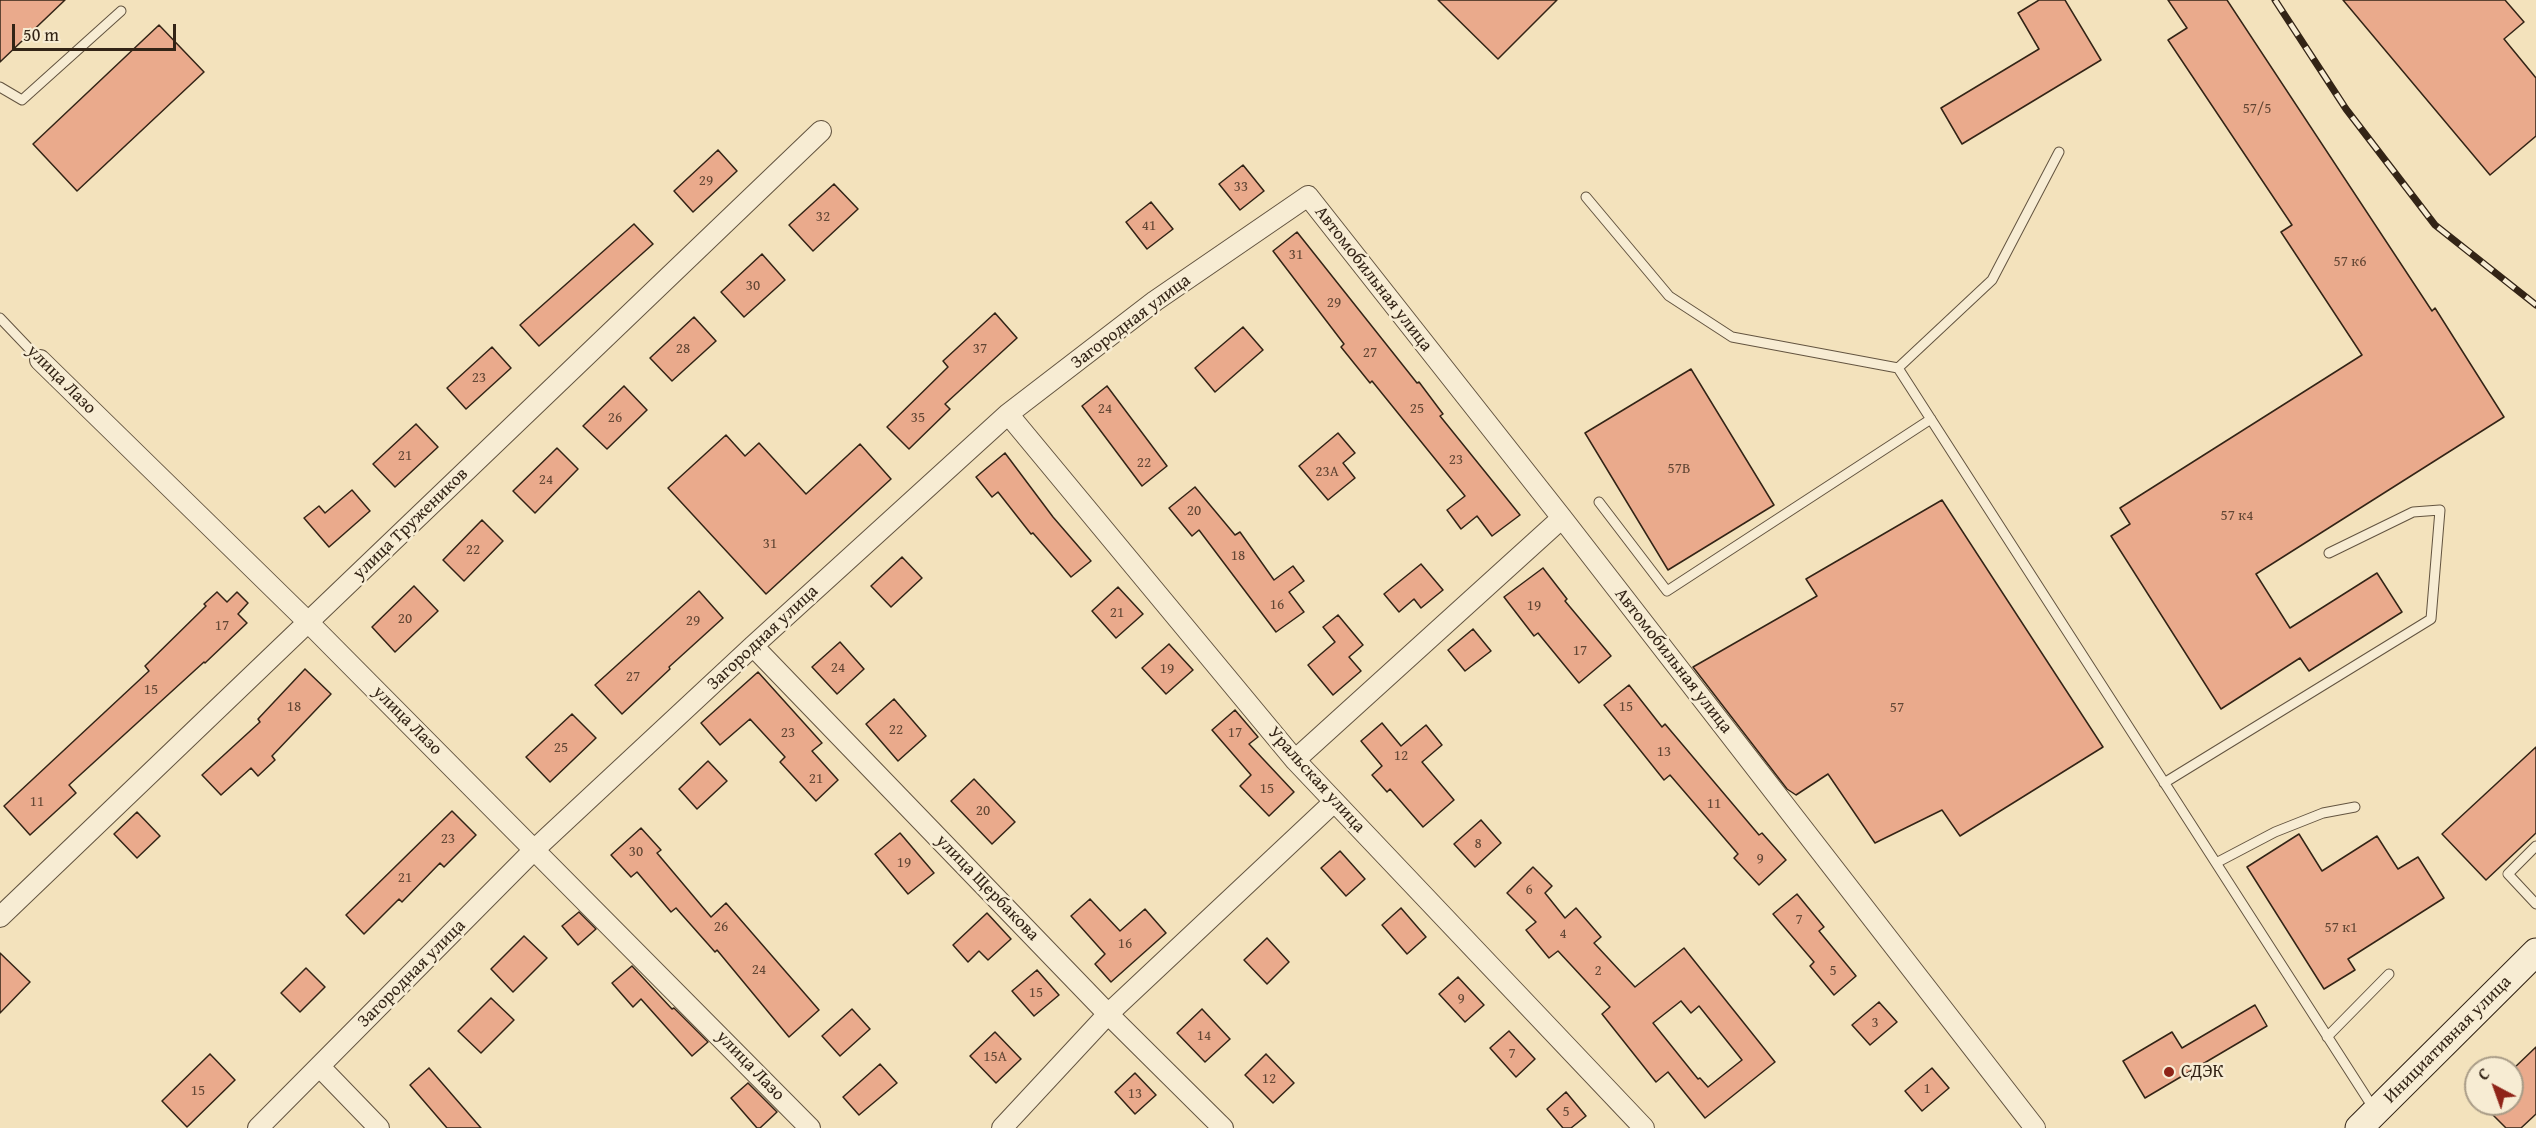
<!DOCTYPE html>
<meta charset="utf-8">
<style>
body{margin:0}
#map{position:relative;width:2536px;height:1128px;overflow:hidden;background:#f3e2bc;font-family:"Gentium Book Plus",serif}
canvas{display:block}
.north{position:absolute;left:2464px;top:1056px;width:60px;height:60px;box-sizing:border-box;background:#f7ecd3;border:2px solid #a99c87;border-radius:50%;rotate:319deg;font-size:16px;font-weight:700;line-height:24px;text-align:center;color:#332416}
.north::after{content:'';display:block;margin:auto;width:21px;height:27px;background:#8f2418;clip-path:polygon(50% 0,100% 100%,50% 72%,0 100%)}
.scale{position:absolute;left:12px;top:24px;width:164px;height:27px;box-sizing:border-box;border:3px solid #332416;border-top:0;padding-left:8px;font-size:18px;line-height:21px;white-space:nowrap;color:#332416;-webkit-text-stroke:4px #f7ecd3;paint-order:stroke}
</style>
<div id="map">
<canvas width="2536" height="1128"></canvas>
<div class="north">С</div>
<div class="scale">50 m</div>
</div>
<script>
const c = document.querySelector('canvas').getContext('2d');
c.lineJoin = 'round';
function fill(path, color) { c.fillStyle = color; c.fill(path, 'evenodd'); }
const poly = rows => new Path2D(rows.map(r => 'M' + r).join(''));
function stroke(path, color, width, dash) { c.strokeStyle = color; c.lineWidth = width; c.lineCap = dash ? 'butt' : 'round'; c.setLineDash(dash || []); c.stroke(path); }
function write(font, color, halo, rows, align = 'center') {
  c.font = font + ' "Gentium Book Plus",serif'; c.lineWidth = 5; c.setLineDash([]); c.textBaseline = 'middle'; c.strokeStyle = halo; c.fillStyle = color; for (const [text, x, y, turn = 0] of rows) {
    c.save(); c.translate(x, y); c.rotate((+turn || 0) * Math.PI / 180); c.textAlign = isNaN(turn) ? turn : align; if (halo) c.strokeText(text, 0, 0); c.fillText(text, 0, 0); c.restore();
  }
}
const building = poly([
 [0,0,65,0,0,62,0,0],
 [1438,0,1557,0,1498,59,1438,0],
 [2039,0,2065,0,2101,60,1962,144,1941,108,2039,49,2018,13,2039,0],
 [2168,0,2227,0,2432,311,2435,308,2504,417,2256,574,2290,628,2377,573,2402,612,2309,671,2300,658,2221,709,2111,536,2130,524,2120,508,2362,355,2281,232,2292,225,2168,40,2187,28,2168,0],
 [2343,0,2505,0,2524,22,2504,39,2536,78,2536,136,2490,175,2343,0],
 [159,25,204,72,77,191,33,144,159,25],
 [718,150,737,171,693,212,674,191,718,150],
 [1243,165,1264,191,1240,210,1219,184,1243,165],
 [834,184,858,209,813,251,789,225,834,184],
 [1151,202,1173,229,1147,249,1126,222,1151,202],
 [634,224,653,244,539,346,520,325,634,224],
 [1297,232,1417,383,1419,382,1443,414,1440,416,1520,515,1492,536,1477,516,1461,529,1447,510,1465,496,1372,381,1370,383,1341,347,1344,344,1273,251,1297,232],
 [762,254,785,280,744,317,721,292,762,254],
 [995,313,1017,338,945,404,950,409,909,449,887,427,948,367,943,361,995,313],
 [694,317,716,341,672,381,650,358,694,317],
 [1243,327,1263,350,1215,392,1195,368,1243,327],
 [492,347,511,368,466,409,447,388,492,347],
 [1691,369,1774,505,1668,570,1585,433,1691,369],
 [624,386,647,410,607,449,583,426,624,386],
 [1107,386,1167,466,1142,486,1082,406,1107,386],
 [416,424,438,447,395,487,373,464,416,424],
 [1338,433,1355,453,1343,463,1355,478,1328,500,1299,466,1338,433],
 [726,435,745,456,759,443,806,494,860,444,891,479,766,594,668,488,726,435],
 [557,448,578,469,535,513,513,491,557,448],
 [1005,453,1053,517,1091,561,1071,577,1033,533,1031,534,998,492,992,497,976,477,1005,453],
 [1195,487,1235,535,1240,532,1274,580,1293,566,1304,581,1289,592,1304,612,1276,632,1199,530,1192,536,1169,508,1195,487],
 [352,490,370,511,329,547,304,518,319,506,325,513,352,490],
 [1942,500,2103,747,1960,836,1942,810,1875,843,1828,774,1796,795,1787,789,1693,667,1817,596,1806,579,1942,500],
 [482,520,503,541,464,581,443,560,482,520],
 [902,557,922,578,891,607,871,586,902,557],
 [1421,564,1443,590,1421,608,1414,599,1399,612,1384,594,1421,564],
 [1543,568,1567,599,1565,601,1611,656,1579,683,1538,633,1534,636,1504,597,1543,568],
 [414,586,438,611,395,652,372,627,414,586],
 [1118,587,1143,614,1116,638,1092,611,1118,587],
 [699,591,723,618,669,667,670,669,622,714,595,685,699,591],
 [217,592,227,602,237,592,248,603,238,614,247,623,205,663,204,662,69,785,76,793,30,835,4,806,149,671,145,666,206,606,204,604,217,592],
 [1338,615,1363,645,1349,657,1361,671,1333,695,1308,665,1335,642,1323,627,1338,615],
 [1473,629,1491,651,1465,671,1448,650,1473,629],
 [840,642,864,669,837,694,812,667,840,642],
 [1169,644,1193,670,1166,694,1142,668,1169,644],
 [305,669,331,694,272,756,275,760,258,776,251,768,221,795,202,775,260,722,258,719,305,669],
 [758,672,822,743,812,751,838,780,816,801,780,762,785,757,750,719,720,745,701,723,758,672],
 [1629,685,1662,727,1665,724,1759,835,1762,833,1786,860,1759,885,1734,858,1738,854,1670,775,1664,780,1604,705,1629,685],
 [894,699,926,736,898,761,866,724,894,699],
 [1235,710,1258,737,1249,744,1294,792,1269,816,1240,786,1251,775,1212,730,1235,710],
 [572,714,596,738,550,782,526,757,572,714],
 [1382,723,1401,746,1426,725,1442,745,1422,762,1454,800,1423,827,1390,789,1387,792,1372,775,1382,766,1361,741,1382,723],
 [2536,747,2536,833,2486,880,2442,834,2536,747],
 [708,761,727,781,697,809,679,789,708,761],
 [974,779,1015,822,992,844,951,801,974,779],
 [452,811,476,835,444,867,440,863,402,902,399,899,364,934,346,915,452,811],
 [137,812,160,836,137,858,114,834,137,812],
 [1481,820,1501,843,1475,867,1454,844,1481,820],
 [641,828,661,850,657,853,711,917,726,903,819,1010,789,1037,717,950,715,952,676,908,671,912,637,872,631,877,611,855,641,828],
 [900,833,934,873,908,894,875,854,900,833],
 [2299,834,2322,871,2377,836,2398,869,2418,857,2444,898,2348,959,2355,970,2324,989,2247,867,2299,834],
 [1340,851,1365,879,1346,896,1321,868,1340,851],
 [1533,867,1552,886,1545,893,1565,918,1576,908,1601,937,1594,943,1635,987,1684,948,1775,1062,1705,1118,1668,1072,1656,1082,1602,1014,1610,1007,1558,951,1549,958,1526,930,1536,922,1507,893,1533,867],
 [1681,1001,1691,1013,1699,1006,1742,1060,1708,1087,1700,1078,1698,1079,1653,1023,1681,1001],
 [1797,894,1824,927,1819,931,1856,976,1834,995,1810,966,1814,962,1773,914,1797,894],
 [1090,899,1120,931,1145,909,1166,933,1111,982,1095,964,1105,954,1071,916,1090,899],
 [1401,908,1426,937,1407,954,1382,925,1401,908],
 [579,912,596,929,578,945,562,926,579,912],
 [987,913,1011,939,988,960,979,951,968,962,953,945,987,913],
 [524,936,547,958,513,992,491,969,524,936],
 [1267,938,1289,962,1267,984,1244,960,1267,938],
 [0,953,30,982,0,1013,0,953],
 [632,966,672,1009,674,1008,708,1042,692,1056,641,999,633,1007,612,983,632,966],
 [306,968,325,987,300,1012,281,993,306,968],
 [1037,970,1059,995,1034,1016,1012,991,1037,970],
 [1458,977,1484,1005,1465,1022,1439,994,1458,977],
 [491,998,514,1020,481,1053,458,1031,491,998],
 [1879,1002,1897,1022,1870,1045,1852,1025,1879,1002],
 [2255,1005,2267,1026,2145,1098,2123,1061,2172,1032,2182,1048,2255,1005],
 [852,1009,870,1029,840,1056,822,1036,852,1009],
 [1202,1009,1230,1039,1205,1062,1177,1033,1202,1009],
 [1509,1031,1535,1059,1516,1077,1490,1048,1509,1031],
 [995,1032,1021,1059,996,1083,970,1056,995,1032],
 [2536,1047,2536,1114,2521,1128,2506,1128,2482,1104,2512,1104,2512,1070,2536,1047],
 [210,1054,235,1080,187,1127,162,1101,210,1054],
 [1266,1054,1294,1083,1273,1103,1245,1075,1266,1054],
 [880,1064,897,1083,859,1115,843,1097,880,1064],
 [429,1068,481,1128,447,1128,410,1085,429,1068],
 [1932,1068,1949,1088,1922,1111,1905,1091,1932,1068],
 [1135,1073,1156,1095,1135,1114,1115,1092,1135,1073],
 [748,1083,777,1112,760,1128,757,1128,731,1098,748,1083],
 [1566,1092,1586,1116,1571,1128,1563,1128,1547,1109,1566,1092]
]);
const lane = poly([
 [0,87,22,100,121,11],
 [1586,197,1669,296,1732,337,1898,368,2374,1109],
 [0,318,40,360],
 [1898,368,1992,280,2059,152],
 [1599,502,1667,591,1931,419],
 [2164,783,2431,619,2440,510,2413,512,2329,553],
 [2536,846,2508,874,2536,904],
 [2216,863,2275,832,2323,813,2355,807],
 [2327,1037,2389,974]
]);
const street = poly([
 [40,360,308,622,810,1128],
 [1008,414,1295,760,1644,1128],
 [753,646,1108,1014,1223,1128],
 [1295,760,1562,518],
 [0,917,821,131],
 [320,1067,379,1128],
 [258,1128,535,849,753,646,1008,414,1155,301,1308,196,1562,518,2035,1128],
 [1002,1128,1108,1014,1334,802]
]);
const secondary = poly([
 [2359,1128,2536,952]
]);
const rail = poly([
 [2275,0,2346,109,2435,225,2536,305]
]);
const markers = [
 [2169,1072,6,"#8f2418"]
];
const numberNames = [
 ["57/5",2257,109],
 ["29",706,181],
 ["33",1241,187],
 ["32",823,217],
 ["41",1149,226],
 ["31",1296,255],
 ["57 к6",2350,262],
 ["30",753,286],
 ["29",1334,303],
 ["28",683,349],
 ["37",980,349],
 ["27",1370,353],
 ["23",479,378],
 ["24",1105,409],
 ["25",1417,409],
 ["26",615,418],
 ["35",918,418],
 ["21",405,456],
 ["23",1456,460],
 ["22",1144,463],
 ["57В",1679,469],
 ["23А",1327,472],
 ["24",546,480],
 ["20",1194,511],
 ["57 к4",2237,516],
 ["31",770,544],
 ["22",473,550],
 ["18",1238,556],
 ["16",1277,605],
 ["19",1534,606],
 ["21",1117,613],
 ["20",405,619],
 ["29",693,621],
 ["17",222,626],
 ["17",1580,651],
 ["24",838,668],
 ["19",1167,669],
 ["27",633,677],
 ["15",151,690],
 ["18",294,707],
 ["15",1626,707],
 ["57",1897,708],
 ["22",896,730],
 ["23",788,733],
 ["17",1235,733],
 ["25",561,748],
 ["13",1664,752],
 ["12",1401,756],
 ["21",816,779],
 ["15",1267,789],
 ["11",37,802],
 ["11",1714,804],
 ["20",983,811],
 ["23",448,839],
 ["8",1478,844],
 ["30",636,852],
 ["9",1760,859],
 ["19",904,863],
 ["21",405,878],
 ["6",1529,890],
 ["7",1799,920],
 ["26",721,927],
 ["57 к1",2341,928],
 ["4",1563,934],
 ["16",1125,944],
 ["24",759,970],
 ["2",1598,971],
 ["5",1833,971],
 ["15",1036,993],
 ["9",1461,999],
 ["3",1875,1023],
 ["14",1204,1036],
 ["7",1512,1054],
 ["15А",995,1057],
 ["12",1269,1079],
 ["1",1927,1089],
 ["15",198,1091],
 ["13",1135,1094],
 ["5",1566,1112]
];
const streetNames = [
 ["Автомобильная улица",1373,279,52],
 ["Загородная улица",1131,322,-37],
 ["улица Лазо",61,380,45],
 ["улица Тружеников",411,524,-44],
 ["Загородная улица",763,638,-43],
 ["Автомобильная улица",1673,661,52],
 ["улица Лазо",407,721,45],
 ["Уральская улица",1316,780,48],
 ["улица Щербакова",987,888,46],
 ["Загородная улица",412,974,-45],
 ["Инициативная улица",2448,1040,-45],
 ["улица Лазо",750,1066,46]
];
const poiNames = [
 ["СДЭК",2181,1072]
];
fill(building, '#eaaa8c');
stroke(building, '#332416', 1.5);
stroke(lane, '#635440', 11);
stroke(street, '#635440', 22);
stroke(secondary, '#332416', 29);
stroke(lane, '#f7ecd3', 9);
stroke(street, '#f7ecd3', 20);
stroke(secondary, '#f7ecd3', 27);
stroke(rail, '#332416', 7);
stroke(rail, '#f7ecd3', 4.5, [14]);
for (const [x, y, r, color] of markers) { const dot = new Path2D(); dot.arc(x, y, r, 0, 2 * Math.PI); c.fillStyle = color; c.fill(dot); stroke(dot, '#f7ecd3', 2); }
write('15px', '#614634', null, numberNames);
write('18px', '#332416', '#f7ecd3', streetNames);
write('18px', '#332416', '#f7ecd3', poiNames, 'left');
</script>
